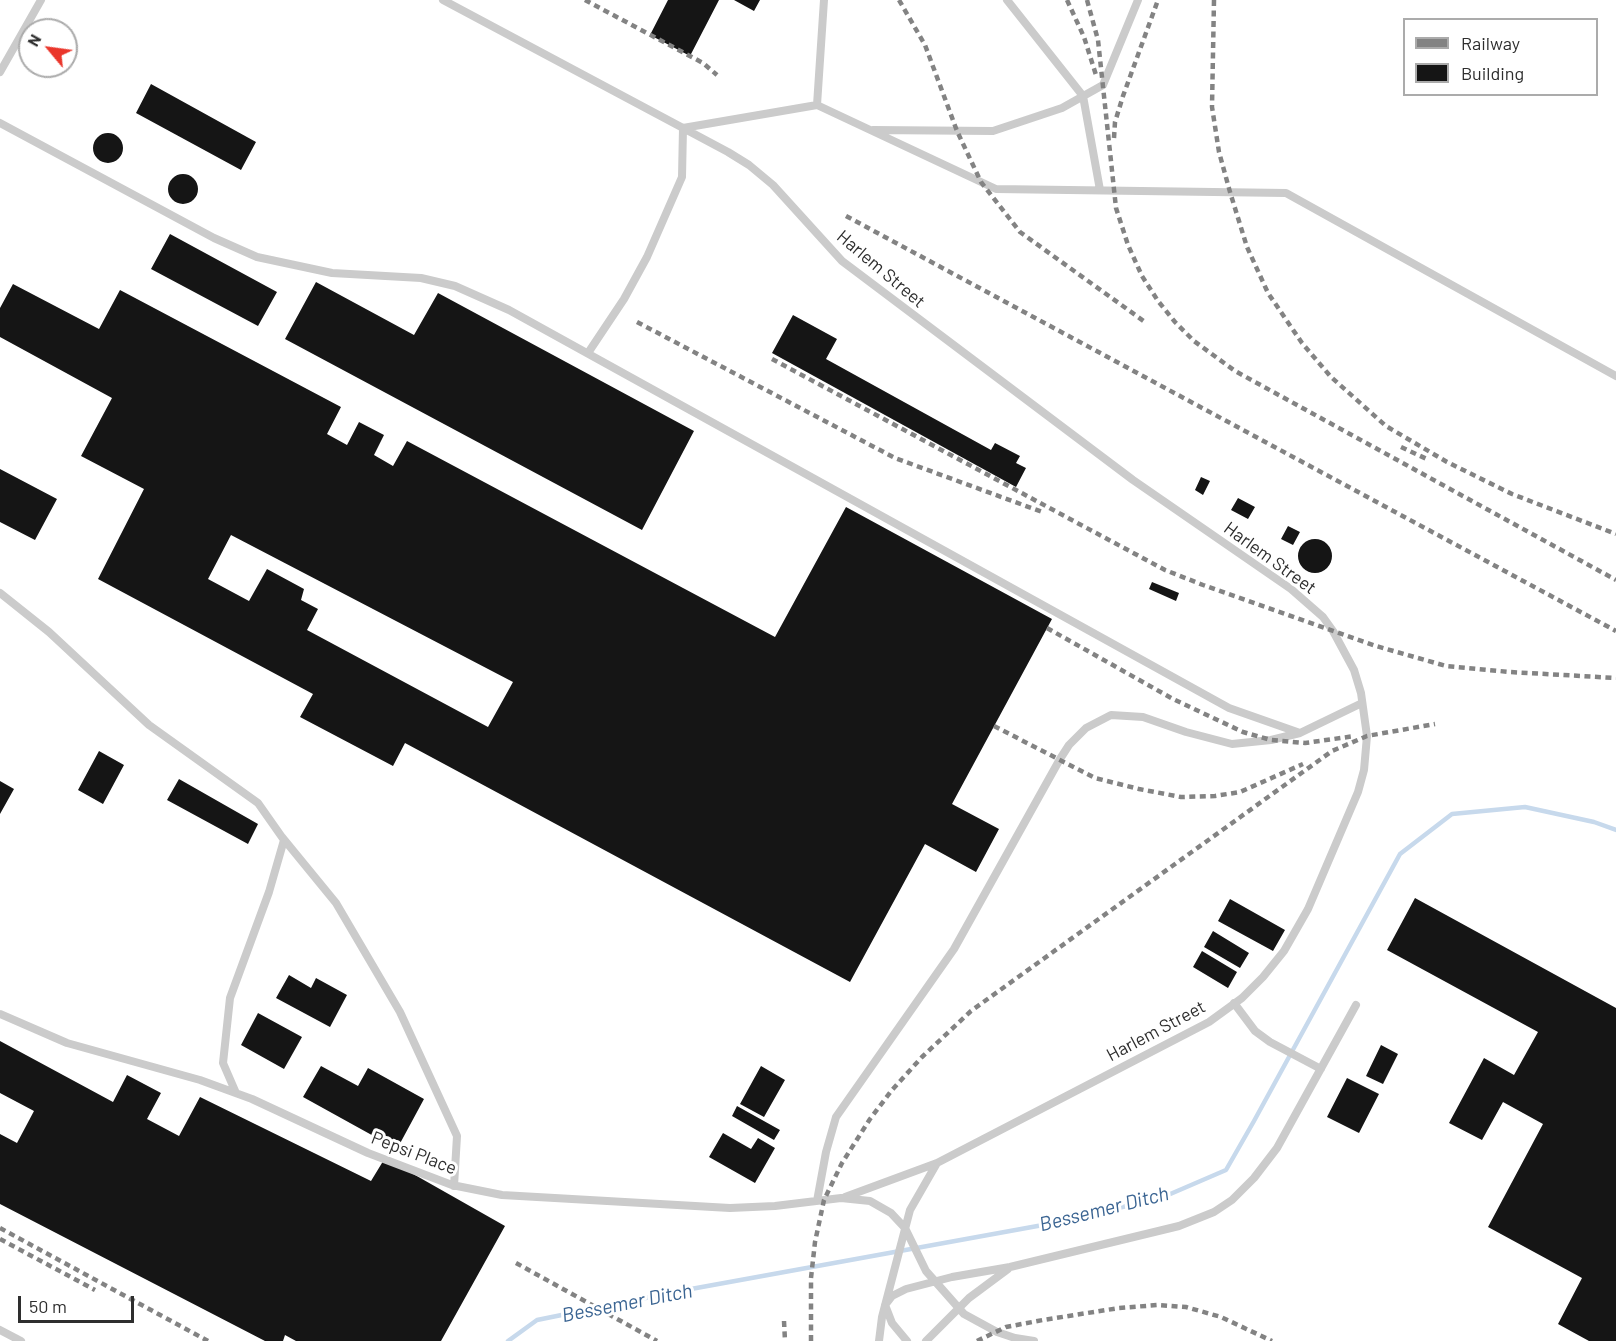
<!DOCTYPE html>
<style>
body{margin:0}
#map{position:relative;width:1616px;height:1341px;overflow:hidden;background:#fff;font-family:Barlow,sans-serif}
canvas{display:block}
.legend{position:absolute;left:1403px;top:18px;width:195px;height:78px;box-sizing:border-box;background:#fff;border:2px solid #ababab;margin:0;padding:8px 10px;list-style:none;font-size:18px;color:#2e2e2e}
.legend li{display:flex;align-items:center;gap:12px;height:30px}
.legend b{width:30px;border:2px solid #ababab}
.north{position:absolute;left:18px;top:18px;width:60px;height:60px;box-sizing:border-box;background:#fff;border:2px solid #ababab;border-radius:50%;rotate:299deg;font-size:16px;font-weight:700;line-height:24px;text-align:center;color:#2e2e2e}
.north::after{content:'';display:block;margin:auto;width:21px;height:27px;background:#ea362b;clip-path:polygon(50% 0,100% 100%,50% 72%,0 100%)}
.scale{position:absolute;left:18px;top:1296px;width:116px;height:27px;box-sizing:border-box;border:3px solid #2e2e2e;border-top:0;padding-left:8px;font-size:18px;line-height:21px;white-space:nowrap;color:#2e2e2e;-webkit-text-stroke:4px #fff;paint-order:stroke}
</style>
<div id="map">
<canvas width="1616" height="1341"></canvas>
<ul class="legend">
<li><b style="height:8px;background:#838383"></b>Railway</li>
<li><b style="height:16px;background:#151515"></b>Building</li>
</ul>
<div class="north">N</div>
<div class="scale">50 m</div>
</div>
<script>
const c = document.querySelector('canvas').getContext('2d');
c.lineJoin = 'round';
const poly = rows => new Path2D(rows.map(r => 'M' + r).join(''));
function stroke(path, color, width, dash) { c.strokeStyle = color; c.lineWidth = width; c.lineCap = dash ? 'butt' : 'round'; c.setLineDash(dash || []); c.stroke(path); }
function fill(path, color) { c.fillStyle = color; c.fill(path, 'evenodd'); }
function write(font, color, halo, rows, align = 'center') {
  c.font = font + ' Barlow,sans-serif'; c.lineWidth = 6; c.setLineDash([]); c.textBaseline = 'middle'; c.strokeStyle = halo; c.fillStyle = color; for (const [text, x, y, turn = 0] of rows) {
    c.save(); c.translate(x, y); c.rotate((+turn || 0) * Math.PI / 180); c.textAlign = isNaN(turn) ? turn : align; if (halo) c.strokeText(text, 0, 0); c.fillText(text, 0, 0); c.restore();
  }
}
const stream = poly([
 [508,1341,537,1320,680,1291,1054,1223,1161,1198,1226,1170,1254,1121,1400,854,1452,814,1525,807,1594,822,1616,830]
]);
const building = poly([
 [668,0,719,0,690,56,650,35],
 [734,0,760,0,754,11],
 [151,84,256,142,241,170,136,113],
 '93 148a15 15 0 1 1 30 0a15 15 0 1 1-30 0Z',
 '168 189a15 15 0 1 1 30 0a15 15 0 1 1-30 0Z',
 [170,234,277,292,258,326,151,269],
 [316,282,414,335,438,293,694,431,642,530,285,339],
 [13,284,99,329,120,290,341,407,327,434,347,445,359,422,384,435,374,455,393,466,407,441,775,637,846,507,1052,619,952,804,999,829,976,872,925,844,850,982,405,743,393,766,300,717,313,694,98,579,144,489,81,456,112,398,0,337,0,308],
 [231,535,513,682,488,727,307,630,318,609,301,600,304,589,267,569,249,601,208,579],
 [793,315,837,339,826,359,991,450,995,443,1020,456,1016,463,1026,468,1016,487,772,353],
 [0,469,57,499,35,540,0,522],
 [1201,477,1210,481,1203,495,1195,490],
 [1238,498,1255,507,1248,519,1231,510],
 [1288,526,1300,532,1293,545,1281,539],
 '1298 556a17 17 0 1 1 34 0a17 17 0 1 1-34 0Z',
 [1152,582,1179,593,1176,601,1149,589],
 [99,751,124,765,103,804,78,790],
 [179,779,258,824,248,844,167,800],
 [0,781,14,789,0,814],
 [1415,898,1616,1008,1616,1341,1589,1341,1558,1324,1582,1278,1488,1227,1543,1124,1503,1102,1482,1140,1449,1123,1484,1058,1514,1075,1538,1032,1387,950],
 [1230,899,1285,930,1273,951,1218,921],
 [1213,931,1249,953,1240,968,1204,947],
 [1202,951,1237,972,1228,988,1193,967],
 [289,975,311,988,316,978,347,995,330,1027,276,998],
 [258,1013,302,1037,284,1069,241,1045],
 [0,1041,113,1102,127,1075,161,1093,147,1119,179,1136,200,1097,371,1181,385,1158,505,1226,441,1341,296,1341,285,1335,283,1341,265,1341,0,1204,0,1134,17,1143,34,1111,0,1093],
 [1381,1045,1398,1054,1383,1084,1366,1076],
 [321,1066,358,1086,368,1068,424,1099,397,1149,303,1097],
 [761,1066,785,1080,764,1117,740,1104],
 [1347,1078,1379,1094,1359,1133,1327,1117],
 [737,1106,780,1130,774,1140,732,1116],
 [723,1133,751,1149,758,1138,775,1148,755,1183,709,1157]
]);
const service = poly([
 [443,0,728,152,749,165,773,185,842,261,1133,480,1291,589,1323,617,1333,631,1354,670,1361,693,1367,736,1364,770,1358,792,1308,909,1284,951,1263,977,1242,998,1209,1022,937,1163,910,1210,882,1317,879,1341],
 [1007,0,1083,96,1100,190],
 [0,72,41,0],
 [817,105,824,0],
 [0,123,214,238,257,257,332,273,421,278,455,286,509,310,1229,708,1300,733],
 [873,130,993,131,1062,108,1103,85,1138,0],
 [588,353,624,299,647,257,682,177,683,128,817,105,996,189,1286,193,1616,376],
 [0,593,49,632,149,725,258,803,284,840,269,892,230,998,223,1063,236,1093],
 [282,837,336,903,400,1012,457,1136,454,1186],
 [1234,1003,1255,1031,1270,1042,1321,1069],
 [0,1014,67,1043,200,1080,252,1099,368,1153,452,1185,502,1195,730,1208,775,1206,841,1198,870,1201,891,1213,905,1228,926,1271,964,1314,997,1332,1015,1338,1034,1341],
 [845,1197,937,1163],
 [817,1201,826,1152,836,1117,954,949,1060,759,1069,745,1086,728,1111,715,1143,717,1186,732,1232,744,1271,740,1300,733,1362,703],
 [0,1330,21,1341],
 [907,1341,892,1323,885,1305,892,1296,906,1289,952,1277,1010,1267,1179,1226,1214,1212,1232,1200,1254,1178,1277,1148,1356,1005],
 [926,1341,969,1298,1008,1269]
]);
const rail = poly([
 [585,0,703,63,717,75],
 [899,0,925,45,957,131,981,182,1020,232,1145,322],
 [1067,0,1084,37,1096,75],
 [1087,0,1098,40,1116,208,1128,245,1142,276,1158,301,1175,322,1194,341,1235,371,1616,580],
 [1214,0,1212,107,1219,152,1230,192,1247,247,1268,293,1302,343,1331,377,1386,426,1447,462,1512,494,1616,534],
 [1114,138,1115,122,1123,96,1158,0],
 [846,216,1616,631],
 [637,322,895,458,1045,513],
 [772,359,1165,570,1203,585,1376,646,1446,666,1510,672,1616,678],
 [1401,447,1429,460],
 [1047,628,1173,699,1243,732,1271,740,1305,743,1355,736],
 [994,726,1095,778,1139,789,1181,797,1215,796,1240,792,1303,764],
 [0,1228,208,1341],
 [0,1239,95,1290],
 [516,1263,657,1341],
 [784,1321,785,1341],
 [811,1341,811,1278,815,1242,824,1200,842,1163,870,1119,892,1090,922,1057,971,1011,1332,751,1367,736,1435,724],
 [977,1341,1006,1327,1043,1320,1119,1308,1158,1305,1186,1307,1221,1317,1272,1341]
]);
const streetNames = [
 ["Harlem Street",881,269,40],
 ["Harlem Street",1270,558,36],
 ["Harlem Street",1156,1031,-28],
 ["Pepsi Place",414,1153,21]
];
const waterNames = [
 ["Bessemer Ditch",1104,1209,-14],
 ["Bessemer Ditch",627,1303,-11]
];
stroke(stream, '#c7d9ec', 4.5);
fill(building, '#151515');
stroke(service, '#cbcbcb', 8);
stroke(rail, '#838383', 4.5, [6, 4.5]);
write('18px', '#2e2e2e', '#fff', streetNames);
write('italic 20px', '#3a6492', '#fff', waterNames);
</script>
